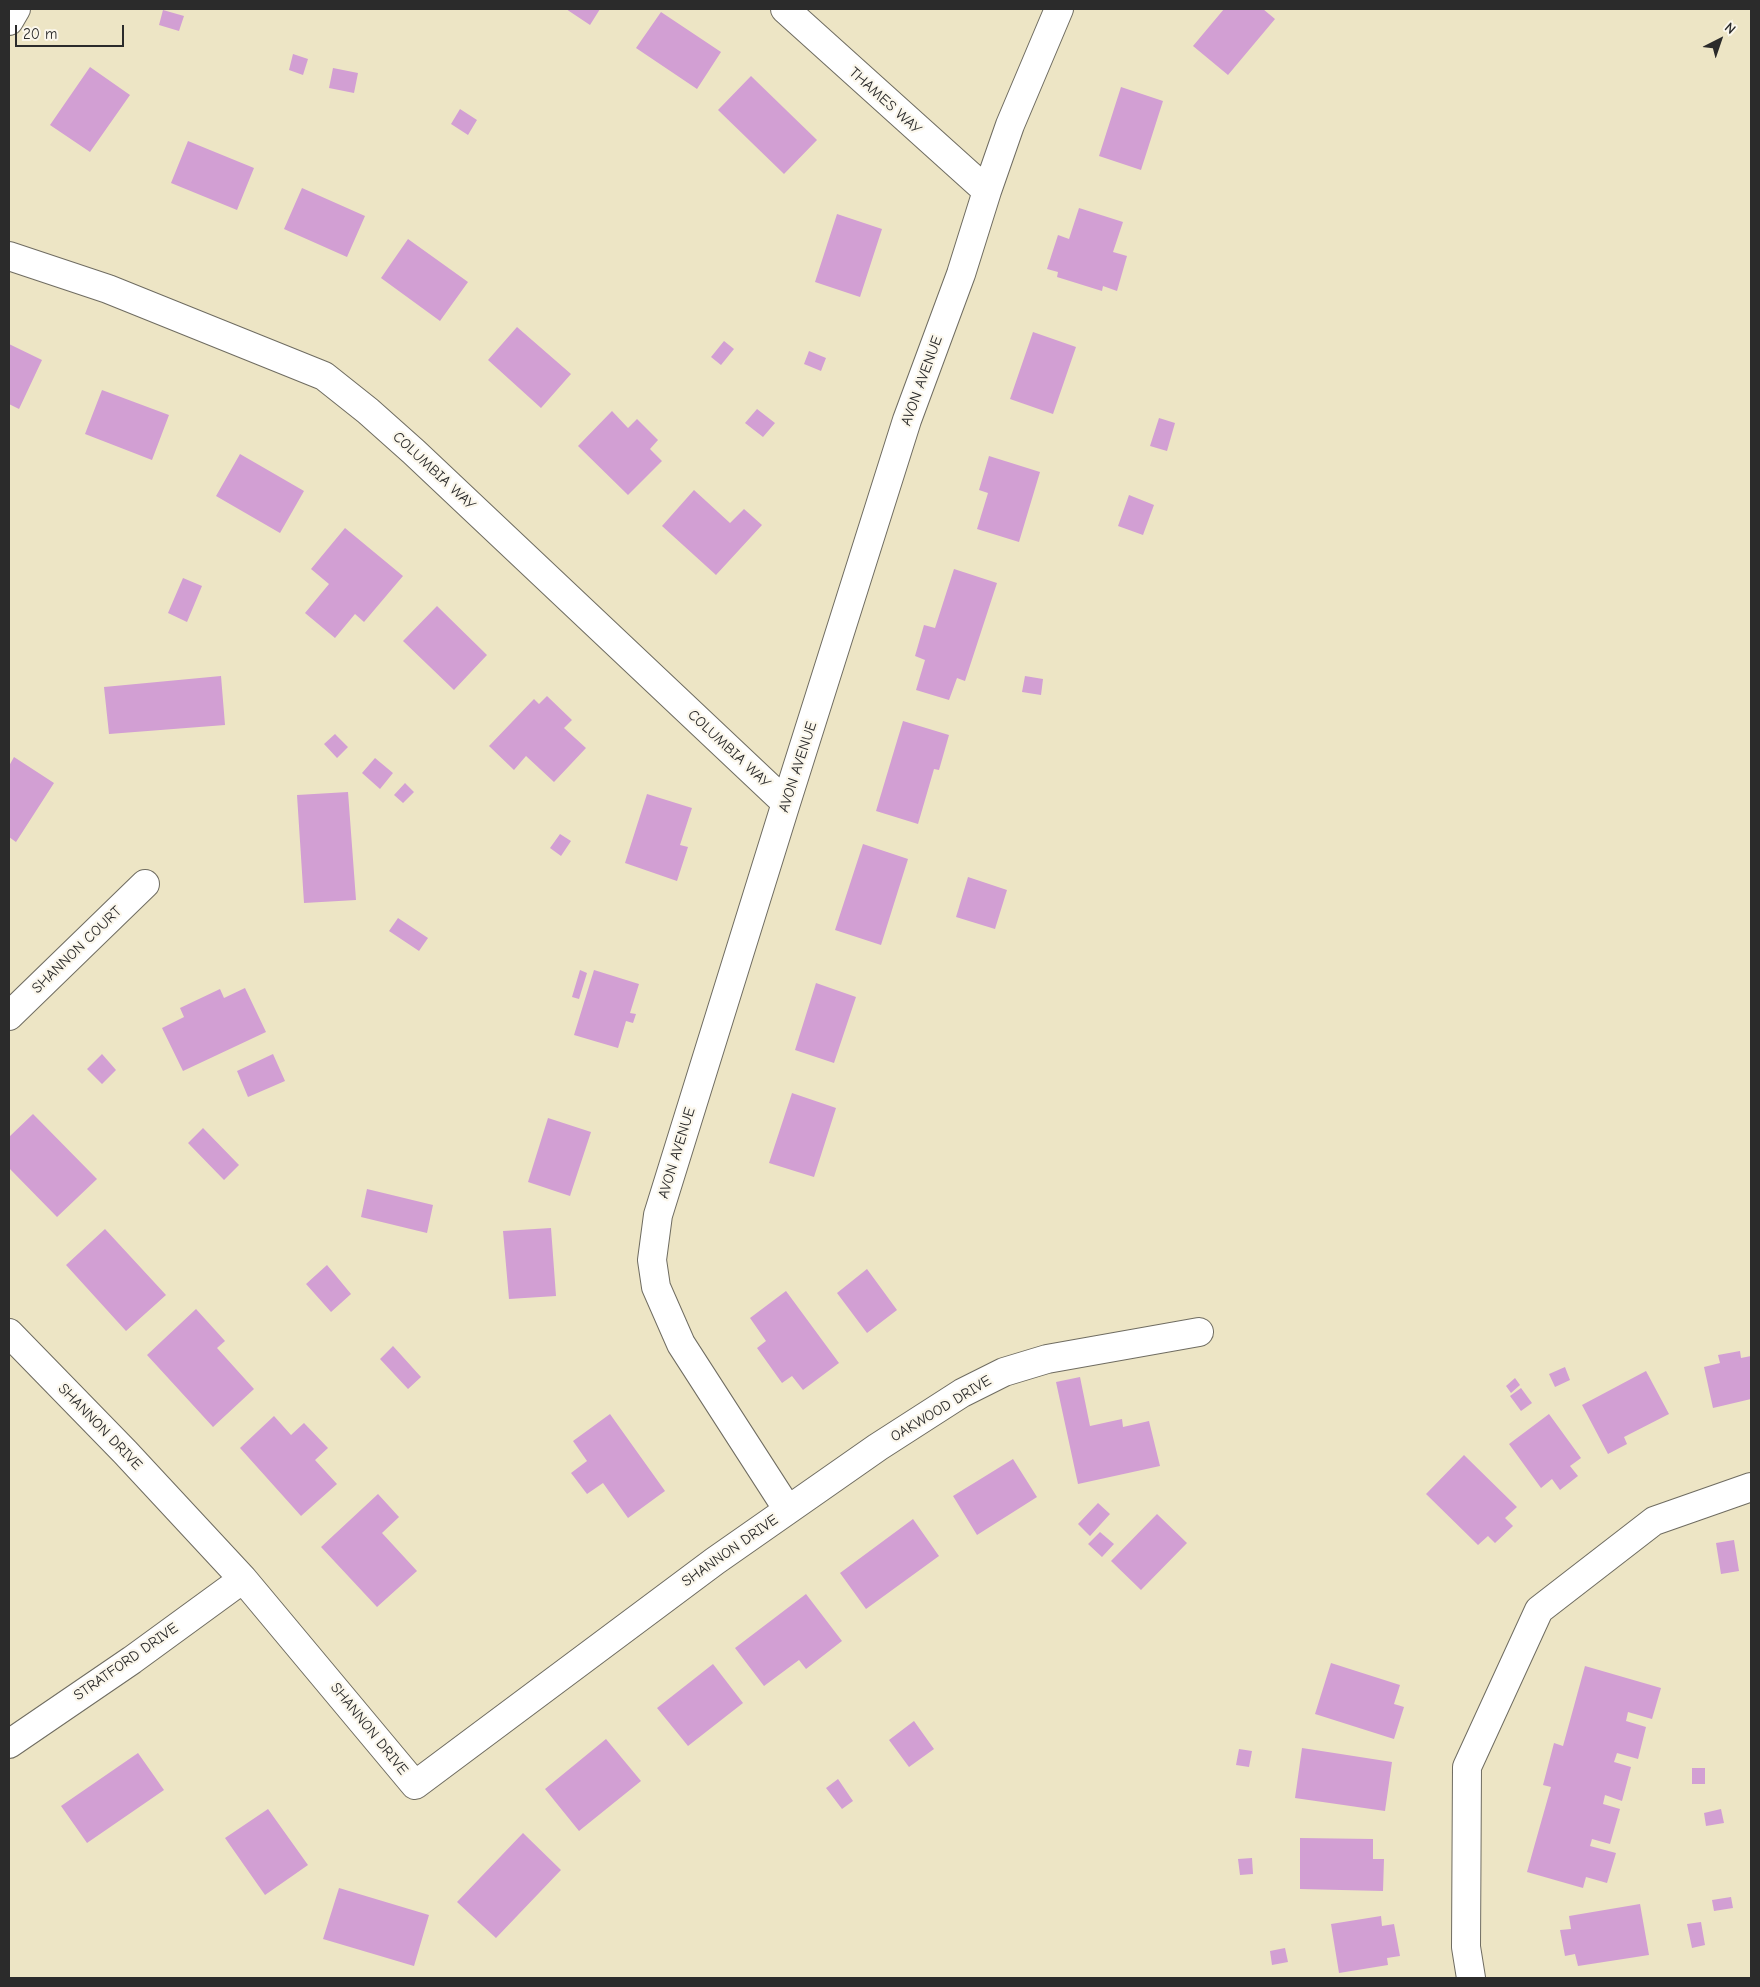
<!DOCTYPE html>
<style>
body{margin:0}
#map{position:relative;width:1760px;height:1987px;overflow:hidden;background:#ede5c5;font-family:"Comic Neue",sans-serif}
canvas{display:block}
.frame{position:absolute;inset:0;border:10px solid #2b2b2b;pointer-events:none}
.north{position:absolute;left:1695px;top:15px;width:50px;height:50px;-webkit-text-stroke:4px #fbf7ec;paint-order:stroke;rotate:41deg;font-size:14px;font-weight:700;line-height:20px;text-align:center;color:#2b2b2b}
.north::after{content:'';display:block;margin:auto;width:18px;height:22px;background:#2b2b2b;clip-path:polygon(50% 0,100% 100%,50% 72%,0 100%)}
.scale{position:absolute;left:15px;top:25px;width:109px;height:22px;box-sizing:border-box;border:2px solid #2b2b2b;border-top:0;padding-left:6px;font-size:15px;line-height:18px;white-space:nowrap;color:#2b2b2b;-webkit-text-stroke:4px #fbf7ec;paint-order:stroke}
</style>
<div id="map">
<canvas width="1760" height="1987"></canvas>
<div class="frame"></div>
<div class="north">N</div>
<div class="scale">20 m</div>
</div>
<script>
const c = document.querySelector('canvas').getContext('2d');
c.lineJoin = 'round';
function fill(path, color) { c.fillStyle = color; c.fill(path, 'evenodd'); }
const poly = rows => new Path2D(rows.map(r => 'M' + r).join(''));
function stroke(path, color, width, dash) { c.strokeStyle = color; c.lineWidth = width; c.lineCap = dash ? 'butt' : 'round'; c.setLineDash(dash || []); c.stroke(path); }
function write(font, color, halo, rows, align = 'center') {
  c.font = font + ' "Comic Neue",sans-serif'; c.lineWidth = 4.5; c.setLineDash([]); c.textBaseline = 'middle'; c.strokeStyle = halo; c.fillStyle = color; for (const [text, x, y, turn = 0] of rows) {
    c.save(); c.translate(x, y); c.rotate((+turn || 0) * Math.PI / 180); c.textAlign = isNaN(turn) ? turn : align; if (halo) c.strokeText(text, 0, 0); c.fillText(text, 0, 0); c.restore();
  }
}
const building = poly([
 [566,9,600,9,590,25],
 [1224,9,1263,9,1275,19,1228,75,1193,46],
 [163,10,184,16,179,31,159,25],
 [661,12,721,52,697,89,636,48],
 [293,54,308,59,303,75,289,70],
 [90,67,130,95,90,152,50,125],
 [333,68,358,73,354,93,329,88],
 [751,76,817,140,784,174,718,110],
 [1121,87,1163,101,1141,170,1099,156],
 [460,109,477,120,468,135,451,124],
 [188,141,254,168,237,210,171,183],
 [302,188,365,216,347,257,284,229],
 [1079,208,1123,222,1113,252,1127,256,1117,291,1103,286,1102,291,1057,277,1058,272,1047,269,1058,235,1069,239],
 [837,214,882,229,860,297,815,282],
 [408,239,468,282,440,321,381,278],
 [517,327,571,374,541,408,488,360],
 [1033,332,1076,347,1053,414,1010,399],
 [724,341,734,349,721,365,711,357],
 [9,344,42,360,19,409,9,404],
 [809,351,826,358,821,371,804,364],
 [102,390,169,415,152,460,85,434],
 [757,409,775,423,763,437,745,423],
 [612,411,628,428,637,419,658,440,650,449,662,461,628,495,578,446],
 [1159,418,1175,423,1167,451,1150,446],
 [240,454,304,491,280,533,216,496],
 [989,456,1040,472,1019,542,977,529,988,493,979,490],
 [694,490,730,523,744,509,762,525,716,575,662,526],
 [1129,495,1154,505,1143,535,1118,526],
 [345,528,403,576,364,622,355,614,335,638,305,613,329,584,311,569],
 [954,569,997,583,965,681,957,678,949,700,916,690,925,660,915,656,924,625,935,628],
 [183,578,202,586,187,622,168,613],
 [437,606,487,655,454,690,403,641],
 [221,676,225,725,109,734,104,687],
 [1025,676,1043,679,1041,695,1022,692],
 [547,696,572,720,564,728,586,748,554,782,526,756,514,770,489,746,534,699,539,704],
 [903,721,949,735,939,770,934,769,918,824,876,811],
 [335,734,348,747,337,758,324,744],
 [14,757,54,783,16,842,9,837,9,766],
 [375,758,393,773,380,789,362,773],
 [405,783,414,792,403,803,394,795],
 [348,792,356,900,304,903,297,795],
 [647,794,692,808,680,845,688,847,677,881,625,863],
 [560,834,571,841,561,856,550,848],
 [863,844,908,859,881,945,835,930],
 [968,877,1007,890,995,929,956,917],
 [398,918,428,938,419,951,389,931],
 [580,970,587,973,579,999,572,997],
 [594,970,639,984,630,1013,636,1014,633,1023,626,1021,618,1048,574,1035],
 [816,983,856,997,834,1063,795,1050],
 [245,988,266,1032,183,1071,162,1028,184,1017,180,1008,220,989,224,998],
 [102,1054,116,1070,102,1084,87,1069],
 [273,1054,285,1081,248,1097,237,1071],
 [792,1093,836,1108,814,1177,769,1163],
 [33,1114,97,1179,57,1217,9,1168,9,1137],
 [548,1118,591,1132,570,1196,528,1182],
 [203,1128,239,1165,224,1180,188,1143],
 [367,1189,433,1205,427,1233,361,1217],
 [551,1228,556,1296,509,1299,503,1231],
 [105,1229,166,1295,126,1331,66,1265],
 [327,1265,351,1294,331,1312,306,1284],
 [867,1269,897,1310,867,1333,837,1293],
 [786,1291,839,1363,803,1390,792,1376,782,1383,757,1348,766,1341,750,1318],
 [196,1309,225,1341,217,1348,254,1389,213,1427,147,1355],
 [393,1346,421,1377,408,1389,380,1359],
 [1740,1351,1741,1358,1751,1356,1751,1399,1713,1408,1704,1367,1720,1363,1718,1355],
 [1565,1367,1570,1380,1555,1387,1549,1374],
 [1646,1371,1669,1414,1624,1437,1627,1444,1608,1454,1582,1405],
 [1080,1377,1090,1426,1122,1419,1123,1427,1149,1421,1160,1466,1078,1484,1056,1382],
 [1515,1378,1520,1385,1511,1393,1506,1386],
 [1521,1388,1532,1403,1521,1411,1510,1396],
 [610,1414,665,1491,628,1518,603,1483,587,1494,571,1473,587,1461,573,1441],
 [1549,1414,1581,1458,1570,1466,1578,1476,1560,1490,1552,1479,1541,1488,1509,1444],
 [274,1416,291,1435,304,1423,328,1448,315,1460,337,1484,301,1516,240,1448],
 [1464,1455,1517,1507,1505,1518,1513,1526,1495,1543,1488,1536,1478,1545,1426,1494],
 [1013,1459,1037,1497,977,1535,953,1496],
 [378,1494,399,1517,382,1533,417,1571,377,1607,321,1547],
 [1098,1503,1110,1514,1090,1536,1078,1524],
 [1157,1514,1187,1543,1141,1590,1111,1561],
 [913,1519,939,1556,866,1609,840,1573],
 [1100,1532,1114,1544,1102,1557,1088,1544],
 [1734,1540,1739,1571,1721,1574,1716,1543],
 [806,1594,842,1641,806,1669,799,1660,764,1686,735,1648],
 [1331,1663,1400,1685,1394,1704,1404,1707,1394,1739,1315,1714],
 [713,1664,743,1703,688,1746,657,1708],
 [1585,1666,1661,1688,1652,1719,1628,1712,1626,1721,1646,1727,1638,1759,1617,1753,1614,1762,1631,1767,1622,1801,1605,1795,1603,1804,1620,1809,1610,1844,1592,1839,1590,1846,1616,1853,1607,1883,1586,1877,1583,1888,1527,1872,1551,1787,1543,1785,1554,1743,1563,1746],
 [914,1721,934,1749,909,1767,889,1740],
 [606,1739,641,1781,579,1831,545,1789],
 [1302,1748,1392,1762,1385,1811,1295,1798],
 [1239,1749,1252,1751,1249,1767,1236,1765],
 [138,1753,164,1790,87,1843,61,1806],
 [1692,1768,1705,1768,1705,1784,1692,1784],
 [838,1779,853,1801,842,1809,826,1788],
 [268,1809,308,1865,265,1895,225,1838],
 [1721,1809,1724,1823,1706,1826,1704,1813],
 [523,1833,561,1870,496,1938,457,1902],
 [1300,1838,1373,1839,1373,1859,1384,1859,1383,1891,1300,1889],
 [1252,1858,1253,1874,1240,1875,1238,1859],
 [339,1888,429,1915,414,1966,323,1939],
 [1731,1897,1733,1908,1714,1911,1712,1900],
 [1640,1904,1649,1955,1578,1966,1575,1954,1565,1956,1560,1930,1571,1929,1569,1916],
 [1381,1916,1382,1926,1394,1924,1400,1956,1387,1958,1388,1965,1339,1973,1331,1924],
 [1701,1922,1705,1945,1692,1948,1687,1924],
 [1285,1948,1288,1962,1272,1965,1270,1951]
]);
const minor = poly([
 [785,9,987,191],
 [9,21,16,9],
 [9,256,108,289,324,376,368,411,414,452,786,803],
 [9,1016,145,884],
 [9,1333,125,1452,243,1579,415,1785,715,1561,878,1447,962,1393,1004,1372,1047,1359,1199,1332],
 [788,1510,681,1344,656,1287,652,1260,658,1215,786,803,907,420,961,274,987,191,1010,125,1059,9],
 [9,1744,132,1660,243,1579],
 [1471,1978,1466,1947,1467,1767,1539,1610,1654,1521,1751,1487]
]);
const streetNames = [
 ["THAMES WAY",885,101,42],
 ["AVON AVENUE",922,381,-70],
 ["COLUMBIA WAY",434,471,43],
 ["COLUMBIA WAY",729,749,43],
 ["AVON AVENUE",798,767,-72],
 ["SHANNON COURT",77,950,-44],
 ["AVON AVENUE",677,1153,-73],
 ["OAKWOOD DRIVE",941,1409,-31],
 ["SHANNON DRIVE",100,1427,46],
 ["SHANNON DRIVE",730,1551,-35],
 ["STRATFORD DRIVE",126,1662,-35],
 ["SHANNON DRIVE",369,1729,51]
];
fill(building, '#d29fd3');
stroke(minor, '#6f6c61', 30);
stroke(minor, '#fff', 28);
write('15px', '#2b2b2b', '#fbf7ec', streetNames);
</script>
